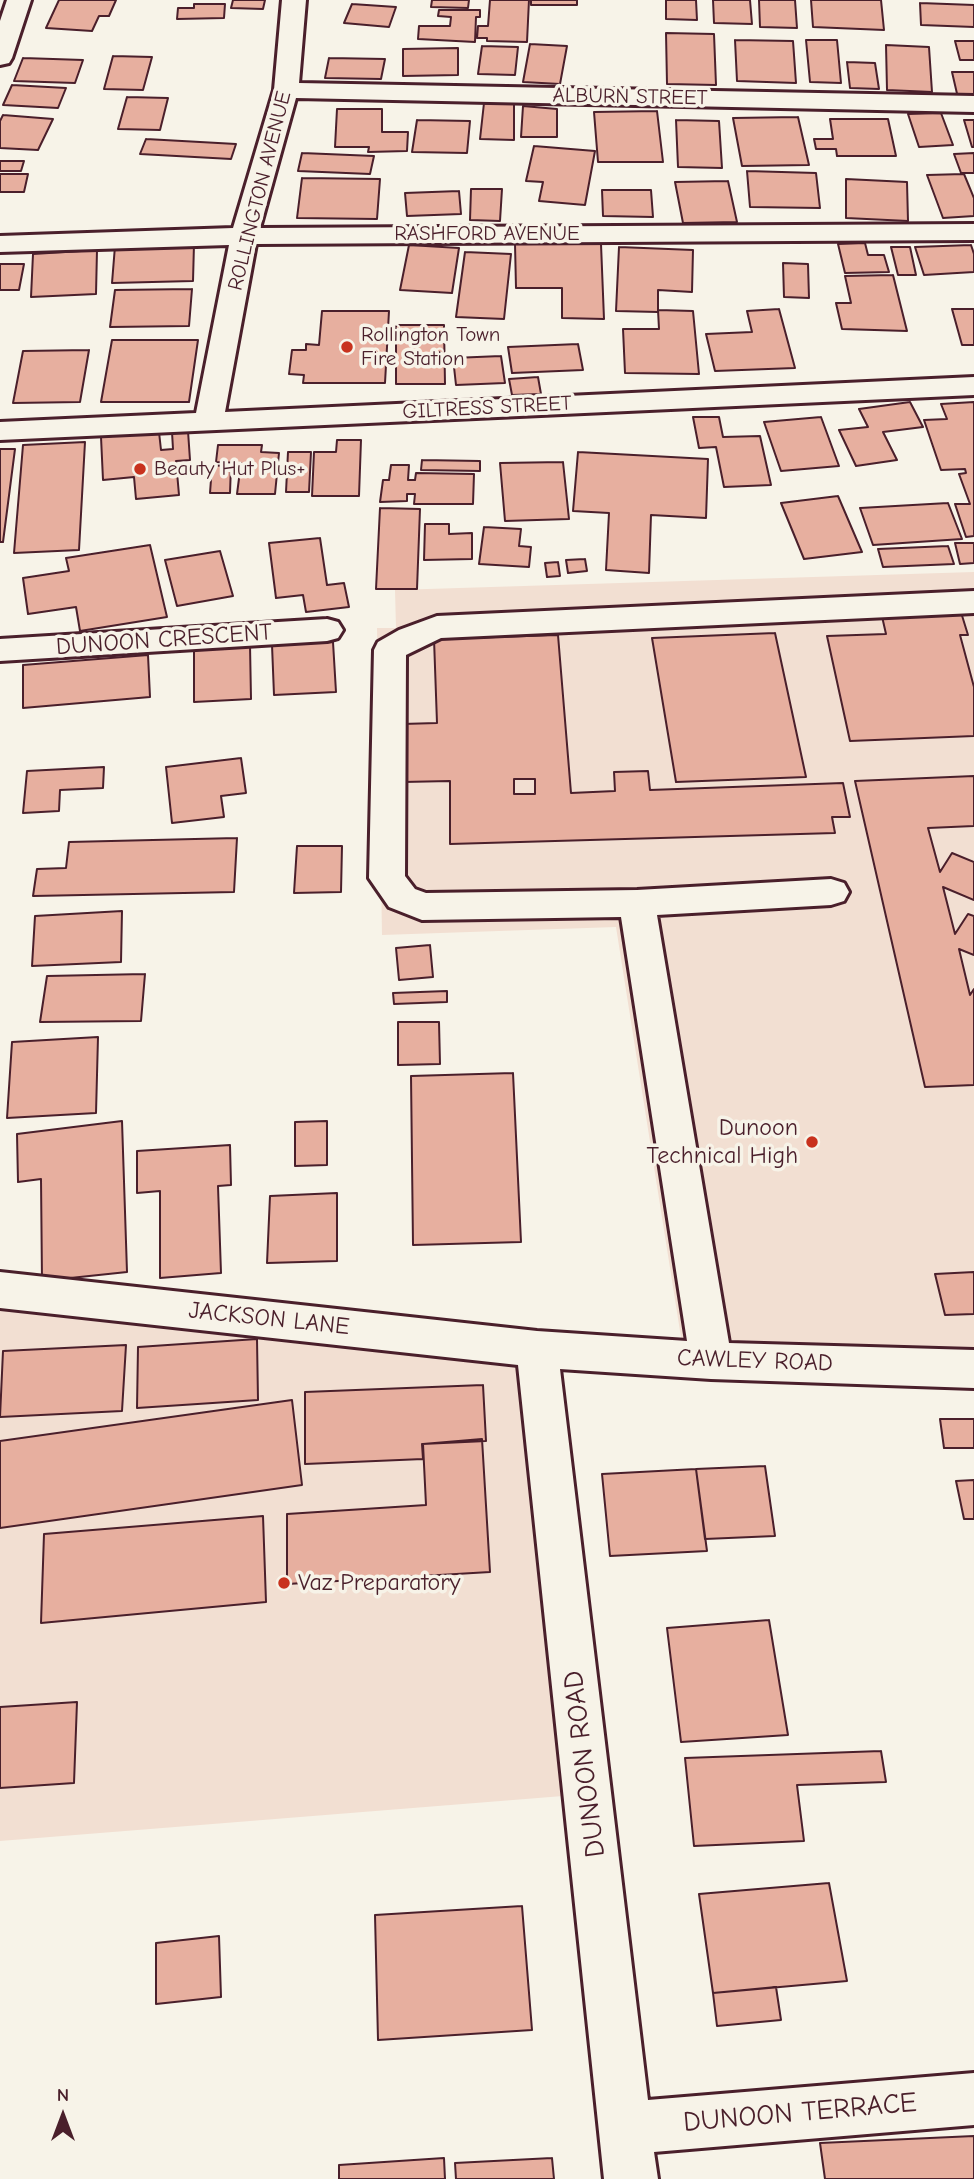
<!DOCTYPE html>
<style>
body{margin:0}
#map{position:relative;width:974px;height:2179px;overflow:hidden;background:#f7f3e8;font-family:"Comic Neue",sans-serif}
canvas{display:block}
.north{position:absolute;left:28px;top:2081px;width:70px;height:70px;-webkit-text-stroke:5px #f7f3e8;paint-order:stroke;rotate:0deg;font-size:19px;font-weight:700;line-height:28px;text-align:center;color:#4a1f2b}
.north::after{content:'';display:block;margin:auto;width:24px;height:32px;background:#4a1f2b;clip-path:polygon(50% 0,100% 100%,50% 72%,0 100%)}
</style>
<div id="map">
<canvas width="974" height="2179"></canvas>
<div class="north">N</div>
</div>
<script>
const c = document.querySelector('canvas').getContext('2d');
c.lineJoin = 'round';
function fill(path, color) { c.fillStyle = color; c.fill(path, 'evenodd'); }
const poly = rows => new Path2D(rows.map(r => 'M' + r).join(''));
function stroke(path, color, width, dash) { c.strokeStyle = color; c.lineWidth = width; c.lineCap = dash ? 'butt' : 'round'; c.setLineDash(dash || []); c.stroke(path); }
function write(font, color, halo, rows, align = 'center') {
  c.font = font + ' "Comic Neue",sans-serif'; c.lineWidth = 7; c.setLineDash([]); c.textBaseline = 'middle'; c.strokeStyle = halo; c.fillStyle = color; for (const [text, x, y, turn = 0] of rows) {
    c.save(); c.translate(x, y); c.rotate((+turn || 0) * Math.PI / 180); c.textAlign = isNaN(turn) ? turn : align; if (halo) c.strokeText(text, 0, 0); c.fillText(text, 0, 0); c.restore();
  }
}
const built = poly([
 [974,572,974,1357,683,1350,616,927,382,935,377,628,396,628,395,590],
 [20,1306,548,1372,588,1794,0,1841,0,1307]
]);
const building = poly([
 [59,0,116,0,109,16,99,16,92,31,46,28,59,0],
 [233,0,265,0,263,9,231,8,233,0],
 [432,0,469,0,468,8,431,7,432,0],
 [490,0,529,0,527,42,487,41,487,38,477,38,478,26,488,26,490,0],
 [531,0,577,0,577,5,531,5,531,0],
 [666,0,696,0,697,20,666,19,666,0],
 [713,0,750,0,752,24,714,23,713,0],
 [759,0,795,0,797,28,760,27,759,0],
 [811,0,881,0,884,30,813,27,811,0],
 [920,3,974,5,974,27,921,25,920,3],
 [194,4,225,4,224,18,177,19,178,8,194,8,194,4],
 [352,4,396,7,389,27,344,23,352,4],
 [439,10,480,10,480,17,476,17,475,42,418,39,419,26,450,26,451,17,438,16,439,10],
 [666,33,714,34,716,85,667,84,666,33],
 [735,40,793,41,796,83,737,81,735,40],
 [806,40,837,40,841,83,810,82,806,40],
 [955,41,974,41,974,60,960,60,955,41],
 [530,44,567,46,560,84,523,82,530,44],
 [886,45,929,47,932,92,887,90,886,45],
 [482,46,518,47,515,75,478,74,482,46],
 [458,48,458,75,403,76,403,49,458,48],
 [113,56,152,57,143,90,104,89,113,56],
 [23,58,83,60,75,83,14,81,23,58],
 [329,58,385,59,381,79,325,78,329,58],
 [847,62,875,63,879,89,850,88,847,62],
 [952,72,974,72,974,98,958,98,952,72],
 [12,85,66,88,58,108,3,105,12,85],
 [127,97,168,98,160,130,118,129,127,97],
 [484,103,514,104,514,140,480,139,484,103],
 [523,106,557,109,557,137,521,137,523,106],
 [337,109,382,109,382,132,408,132,407,151,368,152,369,147,335,147,337,109],
 [657,111,663,162,598,162,594,112,657,111],
 [941,113,953,145,919,147,908,114,941,113],
 [3,115,53,119,38,150,0,148,0,121,3,115],
 [798,117,809,165,742,166,733,118,798,117],
 [830,119,888,119,896,156,837,156,836,149,816,149,814,139,833,139,830,119],
 [417,120,470,121,467,153,412,152,417,120],
 [676,120,719,121,722,168,678,167,676,120],
 [964,120,974,120,974,147,972,147,964,120],
 [146,139,236,144,231,159,140,154,146,139],
 [534,146,595,151,585,205,539,201,543,182,526,181,534,146],
 [302,153,374,156,370,174,298,171,302,153],
 [974,153,974,173,961,173,954,154,974,153],
 [0,161,24,161,21,171,0,171,0,161],
 [747,171,816,173,820,208,750,207,747,171],
 [0,174,28,174,24,192,0,192,0,174],
 [964,174,974,198,974,216,943,218,927,175,964,174],
 [302,178,380,179,377,219,297,218,302,178],
 [846,179,907,182,908,221,846,218,846,179],
 [728,181,737,222,683,223,675,182,728,181],
 [471,189,502,189,500,221,470,220,471,189],
 [602,190,651,190,653,217,603,216,602,190],
 [459,191,461,214,407,216,405,193,459,191],
 [865,243,868,255,884,255,889,272,845,273,838,244,865,243],
 [194,244,193,281,112,283,115,246,194,244],
 [515,244,601,244,604,319,562,318,562,288,516,288,515,244],
 [409,245,459,248,452,293,400,290,409,245],
 [971,245,974,254,974,272,957,273,924,275,915,247,971,245],
 [619,247,693,250,692,292,658,290,658,312,616,311,619,247],
 [891,247,910,247,916,275,898,275,891,247],
 [97,250,96,294,31,297,33,254,97,250],
 [465,252,511,254,504,319,456,317,465,252],
 [783,263,808,264,809,298,784,297,783,263],
 [0,264,24,264,19,290,0,290,0,264],
 [893,275,907,331,842,329,836,303,851,303,845,276,893,275],
 [192,289,189,326,110,327,115,290,192,289],
 [779,309,795,368,715,371,706,334,752,332,747,311,779,309],
 [952,309,974,309,974,345,962,345,952,309],
 [658,310,693,311,699,374,625,373,623,329,659,329,658,310],
 [322,311,389,311,385,383,303,383,304,375,289,374,292,350,306,350,306,344,319,345,322,311],
 [396,325,444,325,445,384,396,384,396,325],
 [112,340,198,340,189,402,101,402,112,340],
 [578,344,583,370,512,373,508,347,578,344],
 [89,350,80,402,13,403,23,351,89,350],
 [501,356,505,383,456,385,453,358,501,356],
 [538,377,541,394,512,395,509,379,538,377],
 [910,402,923,427,883,432,897,460,856,466,839,430,868,427,859,409,910,402],
 [974,402,974,536,966,537,955,504,970,504,959,474,966,473,965,469,941,470,924,420,947,419,941,404,974,402],
 [693,417,719,417,723,437,760,436,771,485,724,487,716,447,699,448,693,417],
 [821,417,839,466,781,471,764,422,821,417],
 [188,431,190,460,176,461,179,495,136,499,134,477,103,480,101,437,159,432,161,450,173,449,172,432,188,431],
 [337,440,361,440,359,496,312,496,314,452,336,452,337,440],
 [85,442,79,550,14,553,23,445,85,442],
 [218,445,262,445,261,452,279,453,275,494,237,494,241,463,216,462,218,445],
 [0,449,15,449,3,542,0,542,0,449],
 [288,452,311,452,309,492,286,492,288,452],
 [578,452,708,459,706,518,651,515,649,573,606,570,609,513,573,511,578,452],
 [422,460,480,461,480,471,421,470,422,460],
 [563,462,569,519,505,521,500,463,563,462],
 [231,465,230,493,210,493,212,466,231,465],
 [391,465,409,465,408,480,415,480,416,473,474,474,473,504,414,504,415,494,407,494,407,501,380,502,383,480,389,480,391,465],
 [838,496,862,552,804,559,781,503,838,496],
 [948,503,962,539,873,545,860,508,948,503],
 [380,508,420,509,417,589,376,589,380,508],
 [425,524,449,524,449,534,472,533,472,559,424,560,425,524],
 [484,527,521,529,519,546,531,547,529,567,479,564,484,527],
 [320,538,327,585,344,583,349,607,306,612,303,595,276,598,269,543,320,538],
 [955,543,974,543,974,563,960,564,955,543],
 [150,545,167,617,80,631,76,607,28,614,23,578,69,571,66,558,150,545],
 [948,546,954,564,883,567,878,549,948,546],
 [220,551,233,596,177,606,165,560,220,551],
 [585,559,587,571,568,573,566,560,585,559],
 [558,562,560,576,547,577,545,563,558,562],
 [960,609,968,635,960,635,974,687,974,736,850,741,827,636,886,634,881,612,960,609],
 [775,633,806,777,676,782,652,638,775,633],
 [558,635,571,793,615,791,614,772,648,771,650,790,843,783,850,817,832,817,835,833,450,844,450,781,403,782,402,724,437,723,434,639,558,635],
 [514,779,535,779,535,794,514,794,514,779],
 [333,642,336,692,274,695,272,645,333,642],
 [250,645,251,699,194,702,194,648,250,645],
 [148,655,150,697,23,708,23,665,148,655],
 [241,758,246,793,221,796,224,817,172,823,166,767,241,758],
 [104,767,103,788,60,790,59,811,23,813,27,771,104,767],
 [974,776,974,826,928,828,940,872,952,853,974,862,974,900,943,887,955,934,968,914,974,916,974,955,959,949,970,995,974,989,974,1085,925,1087,855,781,974,776],
 [237,838,234,892,33,896,37,869,66,868,69,842,237,838],
 [297,846,342,846,341,892,294,893,297,846],
 [122,911,121,962,32,966,35,916,122,911],
 [430,945,433,977,399,980,396,948,430,945],
 [145,974,141,1021,40,1022,47,976,145,974],
 [447,991,447,1002,394,1004,393,993,447,991],
 [398,1022,439,1022,440,1064,398,1065,398,1022],
 [98,1037,96,1113,7,1118,12,1042,98,1037],
 [513,1073,521,1242,413,1245,411,1076,513,1073],
 [122,1121,127,1272,42,1281,41,1179,18,1182,17,1134,122,1121],
 [327,1121,327,1165,295,1166,295,1122,327,1121],
 [230,1145,231,1185,218,1186,221,1273,160,1278,160,1191,137,1193,137,1151,230,1145],
 [337,1193,337,1261,267,1263,270,1196,337,1193],
 [974,1272,974,1314,945,1315,935,1274,974,1272],
 [257,1339,258,1400,137,1408,138,1347,257,1339],
 [126,1345,122,1411,0,1417,3,1351,126,1345],
 [483,1385,486,1441,422,1444,423,1459,305,1464,305,1392,483,1385],
 [292,1400,302,1485,0,1528,0,1441,292,1400],
 [940,1419,974,1419,974,1448,944,1448,940,1419],
 [482,1439,490,1572,287,1584,287,1514,426,1505,423,1444,482,1439],
 [765,1466,775,1536,705,1539,696,1469,765,1466],
 [696,1469,707,1551,610,1556,602,1474,696,1469],
 [974,1480,974,1519,964,1519,956,1481,974,1480],
 [263,1516,266,1602,41,1623,44,1534,263,1516],
 [769,1620,788,1735,681,1742,667,1628,769,1620],
 [77,1702,74,1783,0,1788,0,1707,77,1702],
 [881,1751,886,1782,797,1785,804,1841,694,1846,685,1758,881,1751],
 [829,1883,847,1981,713,1993,699,1894,829,1883],
 [522,1906,532,2030,378,2040,375,1915,522,1906],
 [219,1936,221,1997,156,2004,156,1943,219,1936],
 [776,1987,781,2020,717,2026,713,1993,776,1987],
 [974,2136,974,2179,825,2179,820,2143,974,2136],
 [444,2158,445,2179,339,2179,339,2165,444,2158],
 [552,2158,554,2179,456,2179,455,2163,552,2158]
]);
const minor = poly([
 [7,0,31,0,12,58,9,63,0,65,0,21,7,0],
 [282,0,306,0,299,83,974,96,974,112,296,98,260,228,974,224,974,240,256,244,225,412,974,377,974,395,0,440,0,422,196,413,229,245,0,252,0,236,233,228,274,90,282,0],
 [974,591,974,613,441,638,406,655,405,876,415,889,426,893,637,890,831,879,844,883,849,892,844,901,831,905,657,915,729,1343,974,1350,974,1388,711,1379,560,1369,648,2100,974,2073,974,2125,654,2152,658,2179,604,2179,518,1365,0,1308,0,1272,537,1331,687,1341,621,917,422,920,389,907,369,878,374,650,378,642,399,630,437,616,974,591],
 [327,619,338,622,343,630,338,638,327,641,0,661,0,639,327,619]
]);
const markers = [
 [347,347,7,"#c8321e"],
 [140,469,7,"#c8321e"],
 [812,1142,7,"#c8321e"],
 [284,1583,7,"#c8321e"]
];
const farStreetnames = [
 ["ALBURN STREET",630,97,1],
 ["ROLLINGTON AVENUE",260,191,-76],
 ["RASHFORD AVENUE",487,234],
 ["GILTRESS STREET",487,408,-3]
];
const farPoinames = [
 ["Rollington Town",361,335],
 ["Fire Station",361,359],
 ["Beauty Hut Plus+",154,469]
];
const streetNames = [
 ["DUNOON CRESCENT",164,640,-4],
 ["JACKSON LANE",269,1319,6],
 ["CAWLEY ROAD",755,1361,2]
];
const poiNames = [
 ["Dunoon",798,1128],
 ["Technical High",798,1156],
 ["Vaz Preparatory",298,1583,"left"]
];
const nearStreetnames = [
 ["DUNOON ROAD",585,1764,-97],
 ["DUNOON TERRACE",800,2113,-5]
];
fill(built, '#f2dfd2');
fill(building, '#e7af9f');
stroke(building, '#4a1f2b', 2);
stroke(minor, '#4a1f2b', 6);
fill(minor, '#f7f3e8');
for (const [x, y, r, color] of markers) { const dot = new Path2D(); dot.arc(x, y, r, 0, 2 * Math.PI); c.fillStyle = color; c.fill(dot); stroke(dot, '#f7f3e8', 2.5); }
write('21px', '#4a1f2b', '#f7f3e8', farStreetnames);
write('21px', '#4a1f2b', '#f7f3e8', farPoinames, 'left');
write('24px', '#4a1f2b', '#f7f3e8', streetNames);
write('24px', '#4a1f2b', '#f7f3e8', poiNames, 'right');
write('28px', '#4a1f2b', '#f7f3e8', nearStreetnames);
</script>
